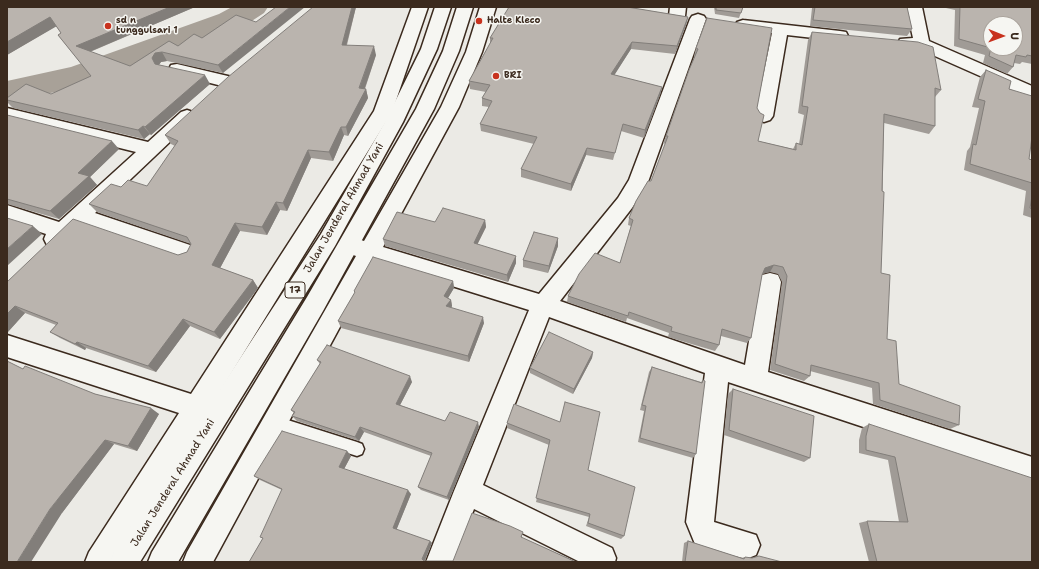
<!DOCTYPE html>
<style>
body{margin:0}
#map{position:relative;width:1039px;height:569px;overflow:hidden;background:#ebeae5;font-family:"Shantell Sans",sans-serif}
canvas{display:block}
.frame{position:absolute;inset:0;border:8px solid #3b2a1e;pointer-events:none}
.north{position:absolute;left:983px;top:16px;width:40px;height:40px;box-sizing:border-box;background:#f6f6f2;border:1px solid #aba49d;border-radius:50%;rotate:91deg;font-size:11px;font-weight:700;line-height:16px;text-align:center;color:#3b2a1e}
.north::after{content:'';display:block;margin:auto;width:14px;height:18px;background:#c8321e;clip-path:polygon(50% 0,100% 100%,50% 72%,0 100%)}
</style>
<div id="map">
<canvas width="1039" height="569"></canvas>
<div class="frame"></div>
<div class="north">U</div>
</div>
<script>
const c = document.querySelector('canvas').getContext('2d');
c.lineJoin = 'round';
const poly = rows => new Path2D(rows.map(r => 'M' + r).join(''));
function fill(path, color) { c.fillStyle = color; c.fill(path, 'evenodd'); }
function stroke(path, color, width, dash) { c.strokeStyle = color; c.lineWidth = width; c.lineCap = dash ? 'butt' : 'round'; c.setLineDash(dash || []); c.stroke(path); }
function write(font, color, halo, rows, align = 'center') {
  c.font = font + ' "Shantell Sans",sans-serif'; c.lineWidth = 3; c.setLineDash([]); c.textBaseline = 'middle'; c.strokeStyle = halo; c.fillStyle = color; for (const [text, x, y, turn = 0] of rows) {
    c.save(); c.translate(x, y); c.rotate((+turn || 0) * Math.PI / 180); c.textAlign = isNaN(turn) ? turn : align; if (halo) c.strokeText(text, 0, 0); c.fillText(text, 0, 0); c.restore();
  }
}
const river = poly([
 [232,7,268,7,264,13,241,28,90,84,7,103,7,81,71,67,219,14,232,7]
]);
const lane = poly([
 [275,416,357,442,362,444,364,449,362,454,357,456,275,430,270,428,268,423,270,418,275,416]
]);
const street = poly([
 [412,7,428,7,392,112,214,401,220,403,224,412,220,421,211,424,202,421,115,562,85,562,89,552,179,413,7,357,7,335,191,394,374,111,412,7],
 [480,7,496,7,482,52,459,107,383,247,539,294,618,198,629,180,690,19,692,16,698,14,704,16,706,19,648,182,632,208,560,301,745,365,759,282,762,275,770,273,778,275,781,282,768,372,1032,457,1032,483,728,382,714,522,756,535,760,545,756,555,746,559,705,548,695,544,686,522,705,373,549,317,483,485,612,548,616,558,615,562,580,562,474,509,454,562,426,562,454,491,529,310,375,262,213,562,183,562,187,552,356,256,342,251,338,245,342,239,349,236,364,241,441,107,466,52,480,7],
 [670,7,686,7,685,16,683,19,677,21,671,19,669,16,670,7],
 [906,7,922,7,929,41,1032,86,1032,99,919,49,900,47,898,43,900,39,913,38,906,7],
 [743,20,840,31,846,32,848,36,846,40,840,41,787,35,773,116,770,120,764,122,758,120,755,116,772,33,737,28,735,25,737,22,743,20],
 [177,64,232,77,235,81,232,85,226,87,171,73,169,69,171,65,177,64],
 [7,108,148,142,181,112,187,110,193,112,196,116,193,120,95,213,193,246,196,252,193,258,185,261,82,225,61,245,54,247,47,245,44,239,46,234,7,221,7,205,59,222,136,152,7,120,7,108]
]);
const highway = poly([
 [435,7,451,7,437,49,403,122,335,246,140,562,110,562,114,552,321,234,385,122,421,49,435,7],
 [457,7,473,7,459,51,434,109,323,311,178,562,148,562,152,552,307,297,416,109,443,51,457,7]
]);
const wall = poly([
 [7,7,195,7,90,52,130,66,169,41,178,46,202,38,236,15,223,73,167,61,161,62,159,65,210,84,151,135,150,134,144,139,13,108,7,102,7,98,51,94,91,76,58,35,61,33,56,26,7,55],
 [356,7,347,45,376,55,365,89,366,89,368,98,348,136,344,135,333,161,311,158,287,211,280,210,267,235,240,231,220,268,253,280,258,288,220,339,190,326,156,372,86,348,85,350,60,338,50,332,56,325,25,313,7,333,7,282,178,255,187,252,191,244,97,212,89,204,121,187,147,186,175,146,171,144,165,135],
 [509,7,627,7,688,17,686,25,675,54,631,49,614,75,662,87,660,95,644,138,621,131,613,160,586,155,571,191,521,177,521,169,534,144,481,131,480,124,489,107,482,106,482,98,486,92,470,89,469,81,490,44,490,38,509,8],
 [714,7,743,7,739,18,715,14],
 [808,7,907,7,912,29,907,36,810,26,812,8],
 [946,7,1032,7,1032,64,1022,62,1020,64,1014,63,1013,67,1007,74,983,63,985,55,954,46,955,10,946,8],
 [707,18,757,108,758,141,793,149,796,143,799,144,804,115,798,113,808,40,812,32,941,90,935,97,935,126,929,134,884,123,881,273,887,339,899,384,959,425,950,429,873,404,872,388,810,371,810,376,804,381,770,370,782,282,778,274,770,272,762,274,751,338,747,343,721,336,719,345,715,351,668,337,669,333,627,318,626,322,567,302,568,296,620,263,631,226,628,225,629,218,651,181,666,144,663,143,666,136,695,56,694,56,696,48],
 [986,70,1009,89,1029,159,1032,160,1032,218,1023,215,1026,191,964,170,967,151,970,147,979,108,972,107,980,77],
 [7,115,119,149,90,177,97,185,59,219,7,204],
 [485,220,486,227,477,245,516,256,516,263,508,282,385,246,383,239,435,222],
 [558,238,558,246,548,273,523,267,523,260],
 [453,281,454,288,448,298,451,300,452,306,451,308,484,323,469,362,341,328,338,321,355,293,354,291],
 [593,352,592,358,573,394,530,373,530,368],
 [317,360,412,382,400,405,445,421,479,427,449,500,421,490,418,487,431,456,364,432,359,441,297,421,292,416,294,413,291,410,320,364],
 [652,367,701,382,703,380,696,454,693,458,638,442,644,411,640,410,649,372],
 [23,369,95,394,159,414,137,451,114,444,62,513],
 [733,389,810,458,804,462,724,435,728,394],
 [514,404,588,470,624,536,621,539,586,526,589,517,536,502,549,445,507,428,507,423],
 [869,424,1032,562,869,562,859,523,867,521,899,522,888,460,859,453,859,440,862,428],
 [347,451,351,456,344,469,411,494,396,530,430,541,432,543,425,561,453,561,522,535,522,538,576,562,249,562,263,538,282,490,260,480,254,476],
 [688,541,741,558,745,557,751,558,782,562,682,562,684,543]
]);
const shadedWall = poly([
 [170,7,195,7,82,55,76,46],
 [290,7,305,7,223,73,218,65],
 [352,7,356,7,344,54,342,45],
 [50,17,57,26,7,55,7,42],
 [688,17,686,25,675,54,677,46],
 [632,42,631,49,610,82,611,74],
 [374,46,376,55,362,96,366,89,368,98,348,136,346,127],
 [162,52,167,61,161,62,158,66,155,64,152,58,155,53],
 [205,75,210,84,151,135,145,127],
 [662,87,660,95,644,138,645,130],
 [143,126,150,134,144,139,138,130],
 [341,127,344,135,333,161,329,152],
 [112,141,119,149,90,177,97,185,59,219,50,211,78,173],
 [587,148,586,155,571,191,571,184],
 [308,150,311,158,287,211,283,203],
 [276,202,280,210,267,235,262,227],
 [485,220,486,227,474,251,474,243],
 [235,223,240,231,218,272,212,265],
 [33,226,42,234,7,266,7,249],
 [558,238,558,246,548,273,549,266],
 [516,256,516,263,508,282,507,275],
 [774,265,770,272,761,274,765,268],
 [253,280,258,288,220,339,214,332],
 [453,281,454,288,445,303,444,296],
 [451,300,452,306,448,313,446,306],
 [15,306,25,313,7,333,7,314],
 [483,317,484,323,469,362,468,356],
 [183,319,190,326,156,372,148,366],
 [77,342,86,348,85,350,75,344],
 [593,352,592,358,573,394,574,389],
 [410,376,412,382,398,409,396,404],
 [151,408,159,414,137,451,128,446],
 [478,422,479,427,449,500,447,497],
 [360,427,364,432,359,441,355,437],
 [105,440,114,444,62,513,31,562,17,562,50,509],
 [347,451,351,456,343,471,339,467],
 [408,490,411,494,396,531,393,528],
 [430,541,432,543,424,562,422,559]
]);
const building = poly([
 [7,7,170,7,76,46,130,66,169,41,178,46,194,34,202,38,236,15,256,22,276,7,290,7,218,65,162,52,155,53,152,58,155,64,205,75,145,127,143,126,138,130,7,100,7,98,26,84,51,94,91,76,58,35,61,33,50,17,7,42,7,7],
 [313,7,352,7,342,45,374,46,359,88,366,89,346,127,341,127,329,152,308,150,283,203,276,202,262,227,235,223,212,265,253,280,214,332,183,319,148,366,77,342,75,344,50,332,58,323,15,306,7,314,7,282,73,219,178,255,187,252,191,244,187,237,89,204,111,184,121,187,128,180,147,186,178,141,165,135,228,77,313,7],
 [509,7,627,7,688,17,677,46,632,42,611,74,662,87,645,130,623,124,615,153,587,148,571,184,521,169,537,137,480,124,492,101,482,98,490,85,469,81,493,38,490,38,509,7],
 [716,7,743,7,741,13,716,10,716,7],
 [815,7,907,7,912,29,813,20,815,7],
 [960,7,1032,7,1032,56,1027,55,1026,57,1016,55,1013,67,989,56,991,48,959,39,960,7],
 [991,24,1015,24,1015,48,991,48,991,24],
 [707,18,772,28,757,108,760,113,764,115,758,141,796,150,796,143,802,145,808,107,802,106,812,32,918,42,933,47,941,90,935,88,935,126,884,114,882,191,884,192,881,273,890,275,887,339,896,341,899,384,960,406,959,425,880,400,879,383,811,365,810,376,775,364,787,276,783,267,774,265,765,268,762,275,751,338,722,329,719,345,671,331,672,327,629,312,628,316,568,296,579,274,595,253,620,263,633,220,629,218,636,201,648,181,651,181,668,136,666,136,689,70,698,49,696,48,707,18],
 [986,70,1011,81,1009,89,1032,96,1032,137,1029,159,1032,160,1032,183,970,164,973,144,976,145,985,101,978,99,986,70],
 [7,115,112,141,78,173,89,176,50,211,7,199,7,115],
 [1032,196,1032,209,1030,208,1032,196],
 [443,208,485,220,474,243,516,256,507,275,383,239,397,212,435,222,443,208],
 [7,218,33,226,7,249,7,218],
 [534,232,558,238,549,266,523,260,534,232],
 [373,257,453,281,444,296,451,300,446,306,483,317,468,356,338,321,355,292,354,291,373,257],
 [549,332,593,352,574,389,530,368,549,332],
 [327,345,410,376,396,404,445,421,450,412,478,422,447,497,418,487,432,453,360,427,355,437,292,416,295,412,291,410,321,362,317,360,327,345],
 [7,361,23,369,25,366,95,394,151,408,128,446,105,440,50,509,17,562,7,562,7,361],
 [652,367,702,383,703,380,705,381,696,454,640,438,646,406,642,405,652,367],
 [733,389,814,416,810,458,729,430,733,389],
 [565,402,600,412,588,470,635,487,624,536,588,523,590,514,536,498,550,440,507,423,514,404,560,422,565,402],
 [869,424,1032,478,1032,562,877,562,867,521,908,522,895,457,866,450,866,436,869,424],
 [282,431,347,451,339,467,408,490,393,528,430,541,422,559,424,561,453,561,472,513,510,526,523,532,521,537,576,562,249,562,263,538,260,537,282,489,254,476,282,431],
 [688,541,744,559,745,557,752,558,759,556,782,562,685,562,688,541]
]);
const markers = [
 [479,21,4,"#c8321e"],
 [108,26,4,"#c8321e"],
 [496,76,4,"#c8321e"]
];
const farPoinames = [
 ["sd n",116,21],
 ["tunggulsari 1",116,31],
 ["Halte Kleco",487,21],
 ["BRI",504,76]
];
const shields = [
 [295,290,20]
];
const shieldNames = [
 ["17",295,290]
];
const streetNames = [
 ["Jalan Jenderal Ahmad Yani",344,208,-60],
 ["Jalan Jenderal Ahmad Yani",173,483,-58]
];
fill(river, '#a8a198');
stroke(lane, '#3b2a1e', 3);
stroke(street, '#3b2a1e', 3);
stroke(highway, '#3b2a1e', 3);
fill(lane, '#f6f6f2');
fill(street, '#f6f6f2');
fill(highway, '#f6f6f2');
fill(wall, '#a09b96');
fill(shadedWall, '#827e7a');
fill(building, '#bab4ae');
stroke(building, '#827e7a', 1);
for (const [x, y, r, color] of markers) { const dot = new Path2D(); dot.arc(x, y, r, 0, 2 * Math.PI); c.fillStyle = color; c.fill(dot); stroke(dot, '#f6f6f2', 1.5); }
write('bold 9px', '#3b2a1e', '#f6f6f2', farPoinames, 'left');
for (const [x, y, w] of shields) { const box = new Path2D(); box.roundRect(x - w / 2, y - 8, w, 16, 3); c.fillStyle = '#f6f6f2'; c.fill(box); stroke(box, '#3b2a1e', 1); }
write('bold 10px', '#3b2a1e', null, shieldNames);
write('11px', '#3b2a1e', '#f6f6f2', streetNames);
</script>
